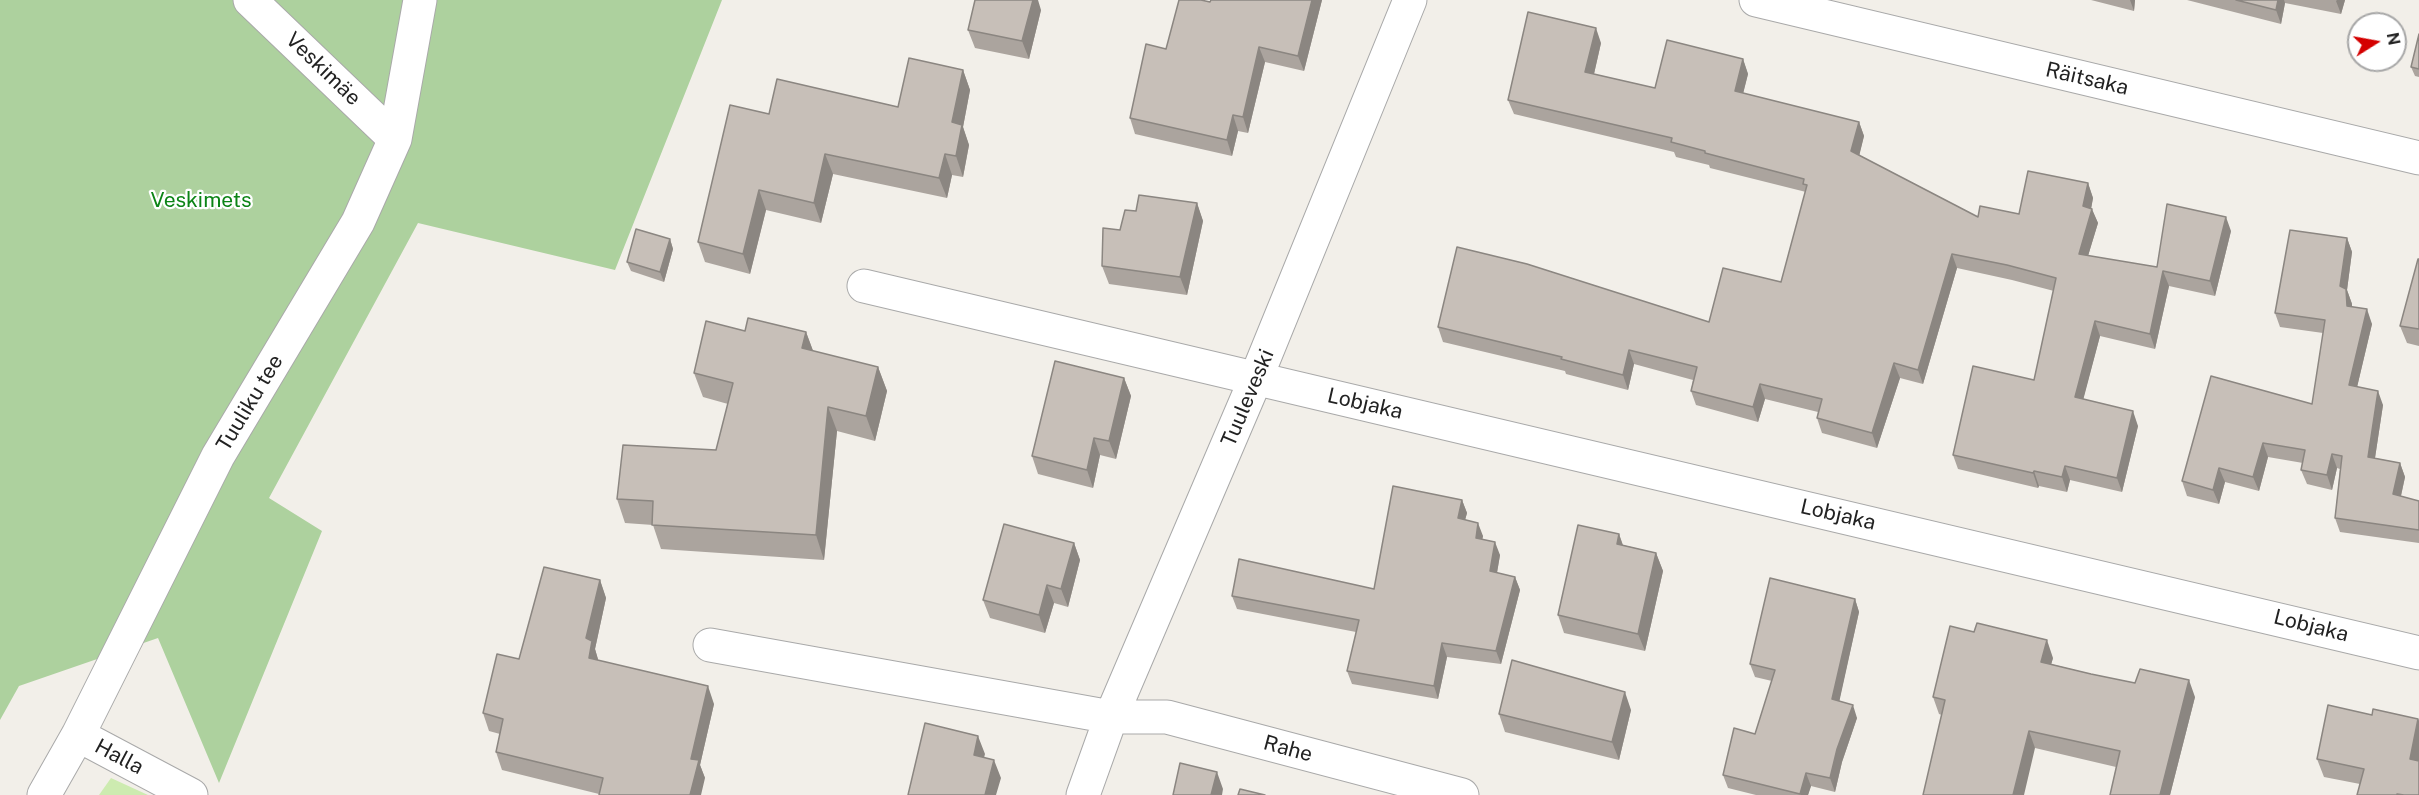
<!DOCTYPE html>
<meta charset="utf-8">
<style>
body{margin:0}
#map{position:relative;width:2419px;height:795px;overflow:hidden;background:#f2efe9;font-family:"Public Sans",sans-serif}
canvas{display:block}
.north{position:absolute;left:2347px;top:12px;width:60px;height:60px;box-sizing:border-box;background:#fff;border:2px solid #a7a7a7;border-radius:50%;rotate:79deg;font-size:16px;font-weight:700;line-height:24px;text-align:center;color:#222}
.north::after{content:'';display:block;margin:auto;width:21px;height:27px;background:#d40000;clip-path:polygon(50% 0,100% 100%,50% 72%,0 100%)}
</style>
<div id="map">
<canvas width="2419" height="795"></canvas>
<div class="north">N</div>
</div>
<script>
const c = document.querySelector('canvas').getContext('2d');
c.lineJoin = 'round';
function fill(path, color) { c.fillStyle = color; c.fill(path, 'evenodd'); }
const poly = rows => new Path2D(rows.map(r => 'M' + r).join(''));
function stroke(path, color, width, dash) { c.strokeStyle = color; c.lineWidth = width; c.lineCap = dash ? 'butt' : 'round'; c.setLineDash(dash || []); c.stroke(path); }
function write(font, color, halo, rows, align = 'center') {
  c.font = font + ' "Public Sans",sans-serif'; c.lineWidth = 4.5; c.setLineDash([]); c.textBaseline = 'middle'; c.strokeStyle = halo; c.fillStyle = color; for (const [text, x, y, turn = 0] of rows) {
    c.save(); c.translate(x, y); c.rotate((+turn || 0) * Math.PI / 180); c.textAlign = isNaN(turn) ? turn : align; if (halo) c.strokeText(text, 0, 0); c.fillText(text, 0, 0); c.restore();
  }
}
const grass = poly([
 [111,778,148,795,99,795]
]);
const forest = poly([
 [0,0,722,0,615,270,418,223,269,498,322,531,219,783,158,638,19,686,0,720]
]);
const minor = poly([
 [250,0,395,139],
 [1756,0,2419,158],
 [864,286,2419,653],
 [710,645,1111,717,1167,717,1462,795],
 [78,735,191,795],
 [44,795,78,735,218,456,358,222,395,139,420,0],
 [1083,795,1111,717,1256,378,1410,0]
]);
const wall = poly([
 [1322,0,1304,71,1265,62,1248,133,1238,131,1232,156,1135,134,1130,118,1166,49,1210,2],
 [2091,0,2135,0,2134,11],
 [2187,0,2345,0,2341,14,2285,3,2281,24],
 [1041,10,1029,59,975,48,968,30],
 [2419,34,2419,77,2415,76,2411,67],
 [1601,43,1594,74,1655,88,1743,59,1748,74,1743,93,1859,122,1864,136,1859,155,1978,217,2019,214,2088,183,2093,198,2091,208,2098,223,2088,256,2157,267,2231,231,2215,296,2169,286,2155,349,2100,336,2083,399,2138,426,2122,492,2070,480,2067,492,2039,486,2038,488,1958,469,1953,455,2034,380,2054,291,2012,280,1957,268,1923,384,1900,378,1877,448,1822,433,1817,418,1818,412,1765,399,1758,422,1696,405,1691,391,1693,380,1634,364,1628,390,1566,374,1565,371,1443,342,1438,327,1709,322,1781,282,1806,192,1710,168,1709,165,1676,157,1674,152,1514,114,1508,100],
 [963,70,970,90,963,127,969,145,963,177,952,175,947,198,833,174,821,223,766,210,750,274,705,262,698,242,769,114,898,107],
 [1197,203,1203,221,1187,295,1109,284,1102,266,1120,230,1136,211],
 [2347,238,2352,252,2347,290,2352,304,2352,307,2372,324,2357,387,2383,405,2375,458,2400,463,2405,477,2401,496,2419,501,2419,543,2340,532,2335,518,2340,469,2337,468,2332,490,2307,484,2301,470,2303,463,2268,457,2259,491,2225,482,2219,504,2187,496,2182,481,2312,404,2323,333,2280,327,2275,313],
 [670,239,673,249,664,282,631,271,627,262],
 [2419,259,2419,346,2407,343,2400,326],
 [745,331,806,332,813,351,878,367,887,391,875,441,837,431,824,560,661,549,653,525,625,523,617,499,716,450,728,404,703,397,694,373],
 [1124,378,1131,396,1116,459,1100,455,1093,488,1038,474,1032,456],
 [1462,500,1467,513,1465,520,1483,536,1482,539,1500,555,1497,573,1515,577,1520,590,1501,664,1447,657,1438,699,1352,684,1347,671,1356,632,1237,609,1232,596,1374,589],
 [1619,534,1623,545,1656,553,1663,571,1645,651,1564,633,1558,615],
 [1074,543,1080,560,1068,607,1054,603,1045,633,990,618,983,600],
 [600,580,606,598,595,649,598,660,714,704,700,765,705,778,599,794,502,770,496,752,500,734,489,731,483,713,519,659],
 [1855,599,1859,612,1839,701,1857,718,1842,762,1835,792,1811,786,1808,795,1756,795,1728,788,1723,775,1755,734,1772,681,1755,677,1750,664],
 [2053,658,2051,664,2091,674,2195,697,2170,795,2110,795,2116,767,2035,748,1939,714,1933,697],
 [1631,710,1619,760,1505,732,1499,714],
 [2372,715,2418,719,2419,721,2419,795,2357,795,2360,784,2324,777,2317,759]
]);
const shadedWall = poly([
 [1033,0,1038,0,1041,10,1029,59,1022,41],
 [1312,0,1322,0,1304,71,1298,56],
 [2130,0,2135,0,2134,11],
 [2278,0,2284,0,2285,3,2281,24,2276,10],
 [2337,0,2345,0,2341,14,2336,1],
 [1596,28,1601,43,1591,87,1585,72],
 [1259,47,1265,62,1248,133,1243,117],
 [1743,59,1748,74,1740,106,1735,91],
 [963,70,970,90,963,127,969,145,963,177,956,156,952,122],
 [1233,115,1238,131,1232,156,1227,140],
 [1859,122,1864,136,1857,165,1851,151],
 [825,154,833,174,821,223,814,203],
 [945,154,952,175,947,198,939,178],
 [2088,183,2093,198,2089,221,2083,206],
 [759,190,766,210,750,274,743,254],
 [1197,203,1203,221,1187,295,1180,277],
 [2092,209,2098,223,2084,269,2079,254],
 [2226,217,2231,231,2215,296,2210,281],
 [2347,238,2352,252,2347,290,2352,304,2352,320,2340,286],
 [670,239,673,249,664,282,660,272],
 [1952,254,1957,268,1923,384,1918,370],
 [2163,271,2169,286,2155,349,2150,334],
 [2367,309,2372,324,2354,400,2349,385],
 [2095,321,2100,336,2080,412,2075,397],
 [806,332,815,356,802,348],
 [1629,350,1634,364,1628,390,1623,375],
 [1894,363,1900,378,1877,448,1872,433],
 [878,367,887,391,875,441,866,416],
 [1124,378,1131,396,1116,459,1109,441],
 [1760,384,1765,399,1758,422,1753,407],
 [2378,391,2383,405,2373,471,2368,457],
 [828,407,837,431,824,560,816,535],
 [2133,411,2138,426,2122,492,2117,478],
 [1094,438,1100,455,1093,488,1087,470],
 [2263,443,2268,457,2259,491,2253,477],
 [2332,454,2337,468,2332,490,2327,475],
 [2400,463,2405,477,2398,509,2393,494],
 [2065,466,2070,480,2067,492,2062,477],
 [2219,468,2225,482,2219,504,2213,490],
 [2034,471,2039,486,2038,488,2033,473],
 [1462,500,1467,513,1462,531,1458,518],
 [1478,523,1483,536,1480,551,1476,538],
 [1619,534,1625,552,1617,544],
 [1495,542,1500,555,1495,584,1490,571],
 [1074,543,1080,560,1068,607,1061,589],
 [1656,553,1663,571,1645,651,1638,634],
 [1515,577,1520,590,1501,664,1496,651],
 [600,580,606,598,595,649,598,659,596,676,589,658,586,638],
 [1047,585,1054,603,1045,633,1039,615],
 [1855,599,1859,612,1837,712,1832,699],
 [2047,640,2053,658,2047,679,2041,662],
 [1442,643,1447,657,1438,699,1434,686],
 [2189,680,2195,697,2170,795,2160,795],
 [708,686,714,704,700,765,705,778,701,795,690,795,691,759],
 [1625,692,1631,710,1619,760,1612,742],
 [1853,705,1857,718,1842,762,1835,792,1830,778,1837,749],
 [2418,719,2419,721,2419,764,2410,759],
 [2029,731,2035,748,2024,795,2013,795],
 [978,736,985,754,980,773,974,755],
 [994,760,1001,778,996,795,985,795],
 [1217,772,1223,789,1222,795,1211,795],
 [1806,773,1811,786,1808,795,1801,795,1800,794]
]);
const building = poly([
 [975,0,1033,0,1022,41,968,30,975,0],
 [1179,0,1201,0,1210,2,1211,0,1312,0,1298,56,1259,47,1243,117,1233,115,1227,140,1130,118,1146,44,1166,49,1179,0],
 [2236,0,2278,0,2276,10,2236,0],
 [1528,12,1596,28,1585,72,1655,88,1667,40,1743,59,1735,91,1859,122,1851,151,1978,217,1980,206,2019,214,2028,171,2088,183,2083,206,2092,209,2079,254,2157,267,2167,204,2226,217,2210,281,2163,271,2150,334,2095,321,2075,397,2133,411,2117,478,2065,466,2062,477,2034,471,2033,473,1953,455,1973,366,2034,380,2056,278,2007,265,1952,254,1918,370,1894,363,1872,433,1817,418,1822,399,1760,384,1753,407,1691,391,1697,367,1629,350,1623,375,1561,359,1562,357,1438,327,1457,247,1527,264,1709,322,1723,268,1781,282,1807,185,1803,184,1804,179,1705,153,1705,151,1671,142,1672,138,1508,100,1528,12],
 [2419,34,2419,69,2411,67,2419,34],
 [909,58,963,70,952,122,962,125,956,156,945,154,939,178,825,154,814,203,759,190,743,254,698,242,730,105,769,114,777,79,898,107,909,58],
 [1139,195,1197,203,1180,277,1102,266,1103,228,1120,230,1125,210,1136,211,1139,195],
 [636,229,670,239,660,272,627,262,636,229],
 [2290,230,2347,238,2340,286,2346,289,2347,306,2367,309,2349,385,2378,391,2368,457,2400,463,2393,494,2419,501,2419,530,2335,518,2342,456,2332,454,2327,475,2301,470,2305,450,2263,443,2253,477,2219,468,2213,490,2182,481,2211,376,2312,404,2325,320,2275,313,2290,230],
 [2418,259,2419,259,2419,329,2400,326,2418,259],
 [748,318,806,332,802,348,878,367,866,416,828,407,816,535,652,525,653,501,617,499,623,445,716,450,733,383,694,373,706,321,745,331,748,318],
 [1055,361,1124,378,1109,441,1094,438,1087,470,1032,456,1055,361],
 [1393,486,1462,500,1458,518,1478,523,1476,538,1495,542,1490,571,1515,577,1496,651,1442,643,1434,686,1347,671,1359,620,1232,596,1239,559,1374,589,1393,486],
 [1004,524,1074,543,1061,589,1047,585,1039,615,983,600,1004,524],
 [1578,525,1619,534,1617,544,1656,553,1638,634,1558,615,1578,525],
 [544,567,600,580,586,638,592,641,589,658,708,686,691,759,699,760,690,795,599,795,603,778,496,752,503,719,483,713,497,654,519,659,544,567],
 [1770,578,1855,599,1832,699,1853,705,1837,749,1830,778,1806,773,1800,794,1723,775,1734,728,1755,734,1775,670,1750,664,1770,578],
 [1977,623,2047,640,2041,662,2091,674,2135,683,2140,669,2189,680,2160,795,2110,795,2120,751,2029,731,2013,795,1923,795,1945,700,1933,697,1950,626,1974,632,1977,623],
 [1512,660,1625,692,1612,742,1499,714,1512,660],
 [2328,705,2372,715,2373,709,2418,719,2410,759,2419,761,2419,795,2404,795,2397,794,2397,795,2357,795,2364,769,2317,759,2328,705],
 [925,723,978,736,974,755,994,760,985,795,908,795,925,723],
 [1180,763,1217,772,1211,795,1173,795,1180,763],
 [1240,789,1265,795,1238,795,1240,789]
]);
const streetNames = [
 ["Veskimäe",323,69,44],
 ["Räitsaka",2087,79,13],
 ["Tuuleveski",1248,398,-67],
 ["Tuuliku tee",250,403,-59],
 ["Lobjaka",1365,404,13],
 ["Lobjaka",1838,515,13],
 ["Lobjaka",2311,626,14],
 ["Rahe",1288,749,15],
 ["Halla",119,757,28]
];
const parkNames = [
 ["Veskimets",201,201]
];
fill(grass, '#cdebb0');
fill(forest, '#add19e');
stroke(minor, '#a9a9a9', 35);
stroke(minor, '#fff', 33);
fill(wall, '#aba49e');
fill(shadedWall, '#8b8681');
fill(building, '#c7bfb8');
stroke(building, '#8b8681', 1.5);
write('21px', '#222', '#fff', streetNames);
write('21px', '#0c8416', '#fff', parkNames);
</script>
